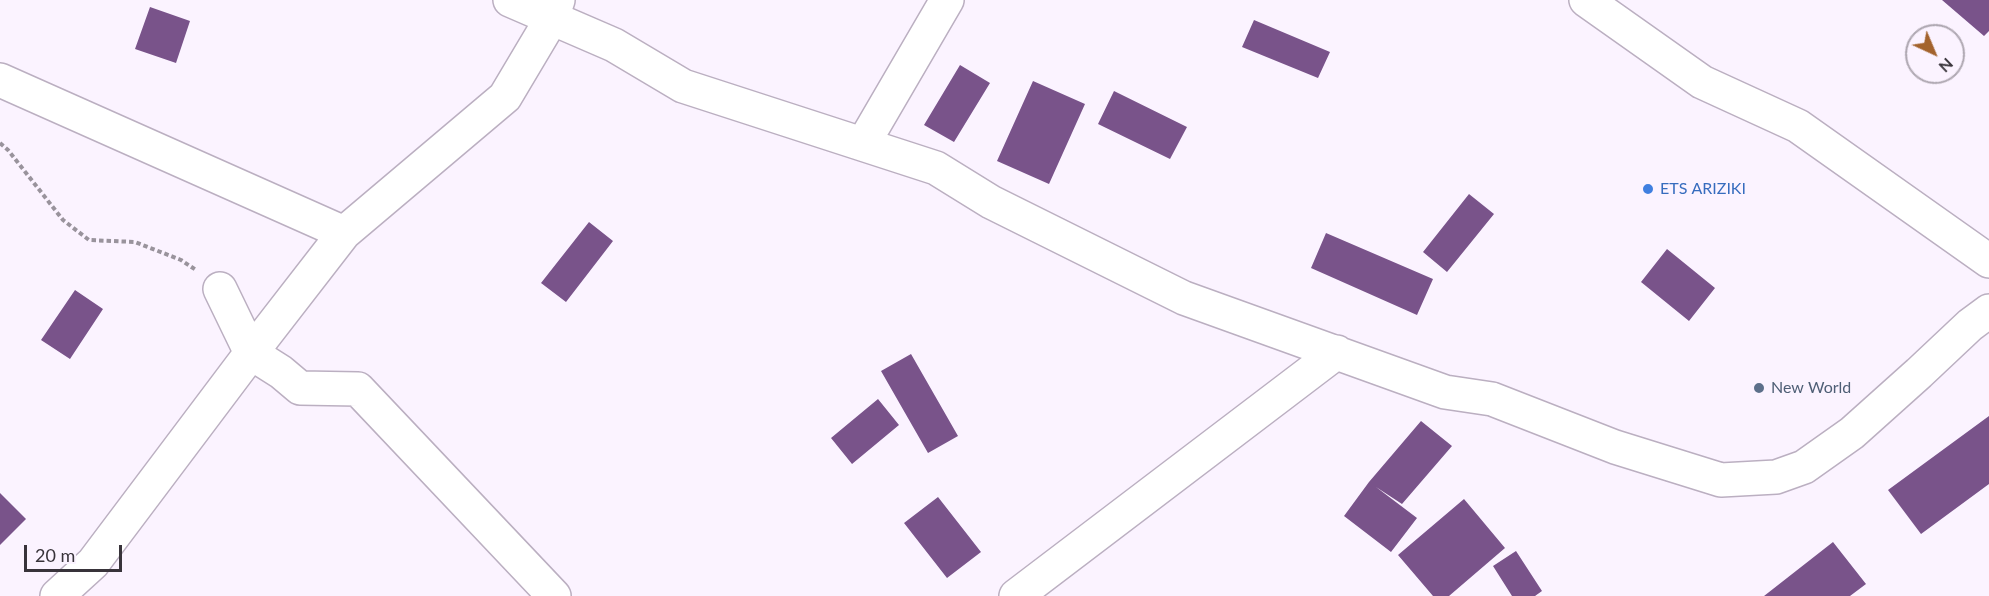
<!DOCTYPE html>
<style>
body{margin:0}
#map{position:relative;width:1989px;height:596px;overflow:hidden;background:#fbf3ff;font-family:Lato,sans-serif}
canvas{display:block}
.north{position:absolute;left:1905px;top:24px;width:60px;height:60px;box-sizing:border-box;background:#fbf3ff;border:2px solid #ada6b0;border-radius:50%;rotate:136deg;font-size:16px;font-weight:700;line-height:24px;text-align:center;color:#38333a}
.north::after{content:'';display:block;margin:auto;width:21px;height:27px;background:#a3632d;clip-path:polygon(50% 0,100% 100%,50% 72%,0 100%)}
.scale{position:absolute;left:24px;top:545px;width:98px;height:27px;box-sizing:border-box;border:3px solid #38333a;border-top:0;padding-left:8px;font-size:18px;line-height:21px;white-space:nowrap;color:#38333a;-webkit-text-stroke:4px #fbf3ff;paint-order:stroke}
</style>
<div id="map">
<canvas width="1989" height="596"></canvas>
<div class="north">N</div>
<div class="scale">20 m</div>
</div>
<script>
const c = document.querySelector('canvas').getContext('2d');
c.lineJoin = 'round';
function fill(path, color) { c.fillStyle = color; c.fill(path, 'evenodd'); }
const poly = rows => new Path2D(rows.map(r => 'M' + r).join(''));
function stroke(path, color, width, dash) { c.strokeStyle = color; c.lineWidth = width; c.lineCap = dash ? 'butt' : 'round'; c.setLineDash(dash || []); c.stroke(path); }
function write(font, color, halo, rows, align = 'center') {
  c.font = font + ' Lato,sans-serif'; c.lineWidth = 6; c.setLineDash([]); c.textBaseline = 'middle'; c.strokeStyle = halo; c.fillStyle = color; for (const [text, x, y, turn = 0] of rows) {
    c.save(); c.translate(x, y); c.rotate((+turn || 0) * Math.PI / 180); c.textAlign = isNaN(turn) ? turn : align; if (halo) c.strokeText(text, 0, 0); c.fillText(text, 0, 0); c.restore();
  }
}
const building = poly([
 [1942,0,1989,0,1989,31,1984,36],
 [150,7,190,21,176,63,135,49],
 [1254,20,1330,52,1318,78,1242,47],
 [960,65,990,83,954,142,924,125],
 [1033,81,1085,104,1049,184,997,161],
 [1114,91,1187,127,1170,159,1098,124],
 [1469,194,1494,214,1447,272,1423,252],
 [589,222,613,241,566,302,541,283],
 [1326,233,1433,279,1417,315,1311,268],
 [1667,249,1715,288,1689,321,1641,282],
 [75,290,103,309,70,359,41,340],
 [911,354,958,436,928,453,881,371],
 [878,399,899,425,852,464,831,438],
 [1989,416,1989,484,1921,534,1888,490],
 [1421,421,1452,446,1402,504,1376,487,1417,518,1391,552,1344,516,1369,482],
 [0,493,26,519,0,545],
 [938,497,981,552,947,578,904,523],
 [1464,499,1505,548,1449,596,1433,596,1398,555],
 [1833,542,1866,584,1850,596,1764,596],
 [1516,551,1542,591,1535,596,1512,596,1493,566]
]);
const path = poly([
 [0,143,8,150,63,220,89,240,135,242,181,260,196,270]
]);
const minor = poly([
 [510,0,614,45,683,86,936,168,991,202,1184,298,1445,392,1492,399,1615,447,1721,480,1776,477,1804,467,1852,433,1919,373,1970,325,1989,311],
 [1586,0,1702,82,1798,126,1989,261],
 [0,80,344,233],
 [863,144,947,0],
 [220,289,251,353,281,372,300,388,358,389,554,596],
 [57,596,93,563,251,353,344,233,505,97,552,18,558,0],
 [1016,596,1337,352]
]);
const markers = [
 [1648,189,6,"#3f7fe0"],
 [1759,388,6,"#5c6f8a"]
];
const shopNames = [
 ["ETS ARIZIKI",1660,189]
];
const serviceNames = [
 ["New World",1771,388]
];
fill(building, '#79538a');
stroke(minor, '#bbafc1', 36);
stroke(path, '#99939c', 4, [4.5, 3]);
stroke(minor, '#fff', 33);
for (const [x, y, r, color] of markers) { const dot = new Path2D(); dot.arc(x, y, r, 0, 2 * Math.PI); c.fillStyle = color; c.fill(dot); stroke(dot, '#fbf3ff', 2); }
write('16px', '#366cbe', '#fbf3ff', shopNames, 'left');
write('16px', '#4e5e75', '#fbf3ff', serviceNames, 'left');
</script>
